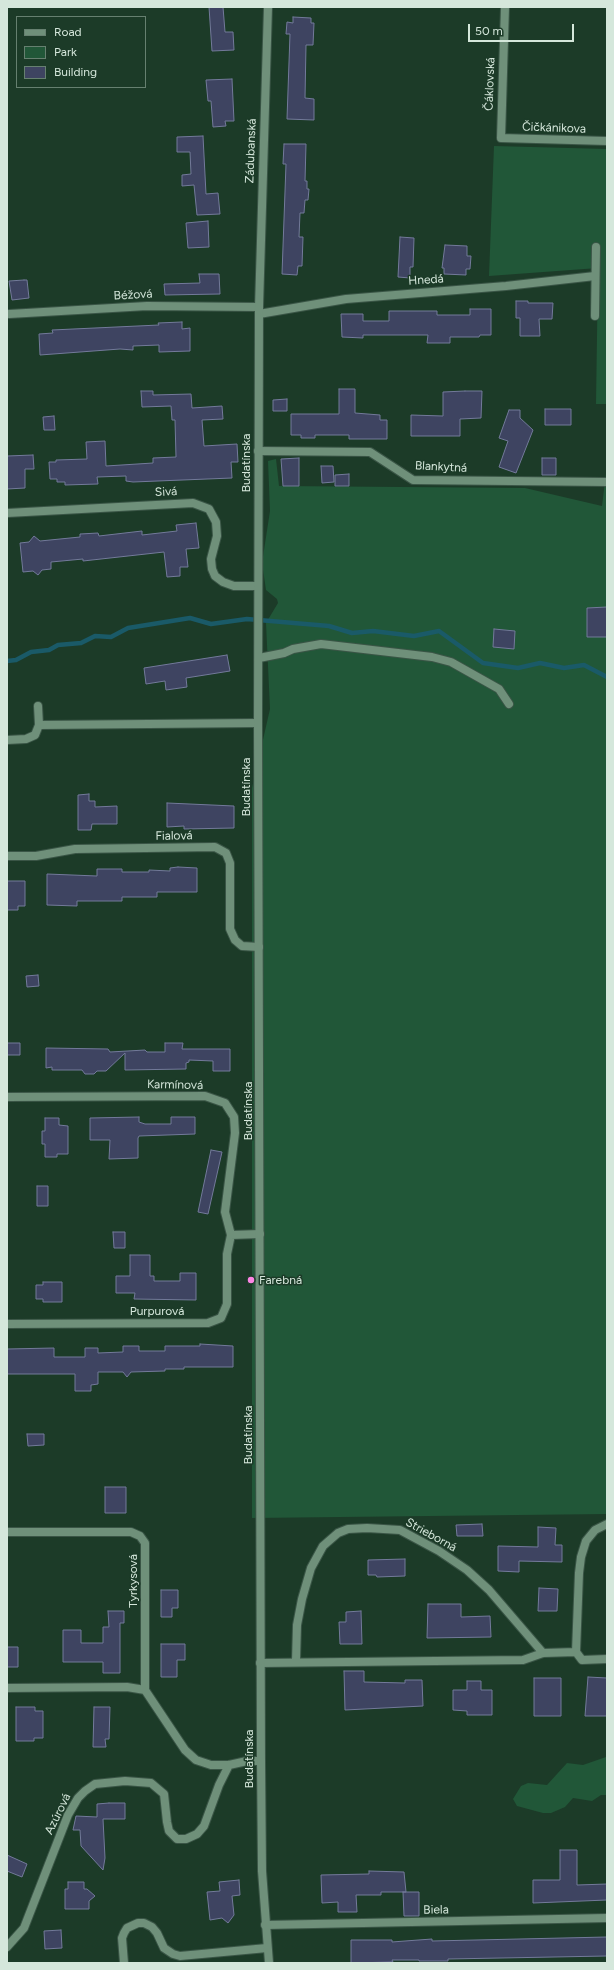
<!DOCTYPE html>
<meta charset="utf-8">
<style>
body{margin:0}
#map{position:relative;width:614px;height:1970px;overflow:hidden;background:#1c3b28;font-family:Figtree,sans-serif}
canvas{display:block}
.frame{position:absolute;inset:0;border:8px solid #d5e7db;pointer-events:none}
.legend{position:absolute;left:16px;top:16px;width:130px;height:72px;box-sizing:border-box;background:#1c3b28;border:1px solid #668070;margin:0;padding:5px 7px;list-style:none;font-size:12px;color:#d5e7db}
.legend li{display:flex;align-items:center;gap:8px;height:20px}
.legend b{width:20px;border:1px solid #668070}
.scale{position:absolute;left:468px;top:24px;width:106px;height:18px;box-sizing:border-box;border:2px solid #d5e7db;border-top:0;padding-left:5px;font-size:12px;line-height:14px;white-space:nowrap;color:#d5e7db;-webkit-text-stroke:3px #1c3b28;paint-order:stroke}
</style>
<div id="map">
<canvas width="614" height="1970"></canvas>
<div class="frame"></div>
<ul class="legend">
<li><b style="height:5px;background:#6f907a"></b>Road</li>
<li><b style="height:11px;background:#215738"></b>Park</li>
<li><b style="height:11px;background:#3e4461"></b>Building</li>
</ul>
<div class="scale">50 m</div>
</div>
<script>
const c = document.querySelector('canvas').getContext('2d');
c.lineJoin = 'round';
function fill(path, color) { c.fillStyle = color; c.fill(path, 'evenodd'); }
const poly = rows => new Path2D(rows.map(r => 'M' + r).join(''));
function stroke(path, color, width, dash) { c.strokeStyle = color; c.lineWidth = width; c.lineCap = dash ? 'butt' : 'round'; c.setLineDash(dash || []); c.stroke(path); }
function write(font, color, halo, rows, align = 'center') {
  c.font = font + ' Figtree,sans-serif'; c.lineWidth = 3; c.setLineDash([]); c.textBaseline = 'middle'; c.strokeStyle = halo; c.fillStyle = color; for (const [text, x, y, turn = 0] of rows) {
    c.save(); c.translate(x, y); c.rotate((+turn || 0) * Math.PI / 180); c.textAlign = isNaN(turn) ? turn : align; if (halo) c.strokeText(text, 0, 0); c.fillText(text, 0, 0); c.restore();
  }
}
const green = poly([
 [494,146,607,149,607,404,596,404,598,268,489,276],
 [276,459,279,486,525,488,602,506,607,465,607,1514,252,1518,252,788,270,709,266,623,278,603,277,599,266,590,262,563,270,511,268,461],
 [606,1757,607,1757,607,1795,601,1795,592,1801,573,1798,565,1807,551,1813,543,1813,517,1806,513,1799,521,1786,528,1783,547,1785,567,1763,583,1765]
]);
const stream = poly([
 [7,661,16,660,31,652,49,650,58,645,81,643,95,636,111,637,128,628,190,618,211,624,247,619,329,626,352,633,373,631,414,636,439,631,483,663,518,668,540,663,564,668,584,665,607,677]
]);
const building = poly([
 [209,7,223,7,225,32,233,32,234,50,212,51,209,7],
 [293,17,311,18,311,23,314,23,313,45,306,45,305,98,314,99,314,120,287,119,290,34,286,34,287,22,293,23,293,17],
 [232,79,234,121,225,121,226,126,213,127,211,101,208,101,206,80,232,79],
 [203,136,206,194,218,193,220,214,197,215,194,185,182,186,182,175,191,174,190,152,177,152,177,137,203,136],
 [284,144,306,144,305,181,307,181,307,189,309,189,308,200,305,200,304,213,300,213,299,237,303,237,302,266,298,266,297,275,282,274,286,164,283,164,284,144],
 [208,221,209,247,188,248,186,223,208,221],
 [400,237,414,238,413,267,410,267,410,278,398,277,400,237],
 [445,245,467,246,467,256,471,256,470,269,466,269,466,275,444,274,444,268,442,268,445,245],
 [199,274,219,274,220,294,165,295,164,284,200,283,199,274],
 [24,280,27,280,29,298,12,300,9,281,24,280],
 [516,301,528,301,528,303,553,303,552,319,539,319,540,336,520,336,520,318,516,318,516,301],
 [470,309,491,309,491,335,480,335,479,337,450,337,450,343,427,343,428,335,363,335,363,338,342,337,341,314,363,314,363,321,389,321,389,311,437,311,437,315,470,315,470,309],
 [182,322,182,329,190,328,190,351,159,352,159,345,133,346,133,350,120,349,40,355,39,334,53,333,52,330,159,325,158,323,182,322],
 [339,389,355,389,355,413,380,415,380,420,387,420,387,439,349,439,349,435,315,435,315,438,301,438,301,435,291,435,291,414,339,414,339,389],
 [141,391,153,391,153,395,191,394,192,408,222,406,223,419,202,420,204,446,237,444,238,462,231,462,232,478,133,482,126,481,126,476,97,477,98,484,65,485,65,482,57,482,57,479,50,479,49,462,56,462,56,460,87,459,86,442,105,441,106,466,153,463,153,458,176,457,175,420,172,420,171,406,142,407,141,391],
 [465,391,482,391,481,418,460,419,460,436,411,436,411,415,443,416,443,392,465,391],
 [287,399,287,411,273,411,273,400,287,399],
 [545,409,571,409,571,425,545,425,545,409],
 [509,410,520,410,520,418,533,430,516,473,499,467,508,441,499,438,509,410],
 [54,416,55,430,44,430,43,417,54,416],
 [33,455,34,469,25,469,25,488,7,489,7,456,33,455],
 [299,458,299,486,283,486,281,459,299,458],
 [542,458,556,458,556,475,542,475,542,458],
 [321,466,333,466,334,482,322,483,321,466],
 [349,474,349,486,335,486,335,475,349,474],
 [196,523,199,548,186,549,188,567,180,567,180,576,167,577,164,552,83,561,83,559,51,562,51,569,42,570,38,575,33,571,23,572,20,543,29,542,34,536,40,541,80,537,80,534,98,533,99,536,142,531,142,535,177,531,176,525,196,523],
 [607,607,607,637,587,637,587,608,607,607],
 [494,629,515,631,514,649,493,647,494,629],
 [227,655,230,671,186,678,187,687,166,690,165,681,146,684,144,668,227,655],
 [89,794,89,801,95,801,95,807,117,806,117,824,92,824,91,830,78,830,78,795,89,794],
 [167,803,234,806,234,828,184,829,184,826,167,827,167,803],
 [178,867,197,868,197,892,157,892,157,897,122,897,122,901,77,901,77,906,47,905,47,874,97,876,97,869,122,869,122,872,149,872,149,870,170,871,170,868,178,867],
 [7,881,25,881,25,906,18,906,18,910,7,910,7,881],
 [38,975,39,986,27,987,26,976,38,975],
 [7,1043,20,1043,20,1055,7,1055,7,1043],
 [165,1043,183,1043,182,1049,230,1049,230,1071,213,1071,213,1061,189,1060,189,1062,186,1063,186,1069,125,1070,125,1053,106,1071,97,1071,94,1074,85,1074,82,1070,52,1070,52,1067,46,1068,46,1048,108,1049,110,1052,145,1050,147,1052,165,1052,165,1043],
 [139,1117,139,1122,145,1124,171,1124,171,1117,195,1117,195,1134,139,1136,138,1138,138,1158,109,1159,110,1140,90,1140,90,1118,139,1117],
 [45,1118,59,1118,59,1125,68,1126,68,1154,57,1154,57,1157,45,1157,45,1144,42,1144,42,1131,45,1131,45,1118],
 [211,1150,222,1152,208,1214,198,1212,211,1150],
 [37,1186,48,1186,48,1206,37,1206,37,1186],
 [113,1232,125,1232,125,1248,114,1248,113,1232],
 [130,1255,150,1255,150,1276,154,1276,154,1281,180,1281,180,1273,196,1273,196,1300,134,1299,135,1293,116,1293,116,1276,130,1276,130,1255],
 [43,1282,62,1282,62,1302,43,1302,43,1299,36,1299,36,1285,43,1285,43,1282],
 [200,1344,233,1346,233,1367,184,1367,184,1369,165,1369,165,1371,131,1372,127,1377,123,1372,98,1372,98,1384,91,1385,91,1391,75,1391,75,1374,7,1374,7,1349,54,1348,54,1357,85,1357,85,1348,98,1348,98,1353,123,1352,123,1346,139,1346,139,1351,165,1351,165,1346,200,1346,200,1344],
 [27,1434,44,1434,44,1445,28,1446,27,1434],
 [105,1487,126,1487,126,1513,105,1513,105,1487],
 [482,1524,483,1536,457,1536,456,1525,482,1524],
 [538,1527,556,1528,555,1545,562,1545,562,1562,519,1561,519,1572,498,1571,498,1546,538,1547,538,1527],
 [405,1559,405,1576,377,1577,376,1575,368,1575,368,1560,405,1559],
 [539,1588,558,1589,557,1611,538,1611,539,1588],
 [161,1590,178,1590,178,1608,172,1608,172,1617,161,1617,161,1590],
 [428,1604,461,1604,461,1617,490,1616,491,1637,427,1638,428,1604],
 [108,1611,124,1611,124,1623,120,1623,120,1673,103,1673,103,1662,63,1662,63,1630,81,1630,81,1643,103,1643,103,1627,109,1627,108,1611],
 [361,1611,362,1644,340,1644,339,1622,346,1622,346,1612,361,1611],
 [161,1644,185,1644,185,1660,177,1660,177,1677,161,1677,161,1644],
 [7,1647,18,1647,18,1667,7,1667,7,1647],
 [344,1671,364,1671,364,1682,405,1683,405,1680,422,1680,423,1706,345,1710,344,1671],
 [588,1677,607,1678,607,1716,585,1716,588,1677],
 [534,1678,561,1678,561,1716,534,1716,534,1678],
 [467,1681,481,1681,481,1690,492,1690,492,1715,467,1715,467,1711,453,1710,453,1690,467,1690,467,1681],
 [16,1707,35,1707,35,1711,43,1711,43,1738,34,1738,34,1741,16,1741,16,1707],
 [94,1707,110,1707,109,1739,105,1739,106,1747,93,1747,94,1707],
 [109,1803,125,1803,125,1819,103,1819,105,1858,103,1870,81,1846,80,1830,73,1830,76,1816,97,1817,97,1804,109,1803],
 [560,1850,577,1850,577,1885,607,1884,607,1900,533,1903,533,1880,560,1880,560,1850],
 [7,1855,27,1864,22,1877,7,1871,7,1855],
 [369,1871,404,1872,406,1892,381,1892,381,1895,356,1895,357,1912,338,1912,338,1902,322,1903,321,1875,369,1874,369,1871],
 [239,1880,240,1895,232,1896,234,1915,228,1923,222,1918,210,1920,207,1892,220,1891,219,1882,239,1880],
 [68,1882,84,1882,84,1889,87,1889,95,1896,89,1901,89,1909,65,1909,65,1889,68,1889,68,1882],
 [403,1892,419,1892,419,1916,404,1916,403,1892],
 [61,1930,62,1948,45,1949,44,1931,61,1930],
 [607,1937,607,1956,448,1959,448,1961,419,1961,419,1960,392,1960,393,1962,351,1963,351,1940,392,1940,392,1942,405,1941,432,1939,432,1941,607,1937]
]);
const service = poly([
 [595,316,596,247],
 [259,658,284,653,293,649,321,644,432,657,451,662,499,689,509,704]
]);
const minor = poly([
 [505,7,501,138,607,141],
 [9,314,147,306,259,307],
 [259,314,346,299,506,286,595,276],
 [258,451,370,452,413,480,607,482],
 [7,513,193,503,209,509,216,522,217,536,211,559,212,569,215,576,223,582,234,586,258,586],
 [38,706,39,725],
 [7,740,26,739,35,735,39,725,258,723],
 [7,856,36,856,75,849,215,847,226,853,230,863,230,929,235,940,242,946,259,947],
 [7,1097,205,1096,225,1103,234,1117,235,1133,225,1212,231,1235,227,1254,227,1304,221,1318,208,1323,7,1324],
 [231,1235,260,1234],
 [607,1524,595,1530,586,1541,581,1557,579,1573,576,1652,582,1660,607,1659],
 [7,1532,131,1532,140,1536,145,1543,145,1690],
 [296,1661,297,1625,302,1599,311,1568,323,1546,338,1533,348,1529,367,1528,400,1530,439,1551,467,1570,489,1590,543,1653],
 [260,1663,523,1660,543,1653,576,1652],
 [7,1688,127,1687,145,1690,185,1750,196,1760,211,1765,229,1765,247,1761,261,1761],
 [265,1925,607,1918],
 [7,1947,24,1928,68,1815,78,1798,85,1791,95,1784,125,1781,151,1783,164,1794,167,1822,169,1831,177,1839,186,1839,197,1834,204,1826,219,1785,229,1765],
 [124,1963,122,1938,124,1933,127,1928,138,1923,144,1923,152,1927,157,1933,164,1948,173,1954,180,1956,267,1948]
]);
const tertiary = poly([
 [268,7,259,307,258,723,261,1761,262,1871,269,1963]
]);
const markers = [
 [251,1280,4,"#fc86e4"]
];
const streetNames = [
 ["Čáklovská",490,84,-88],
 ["Čičkánikova",554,128,2],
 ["Zádubanská",251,151,-88],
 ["Hnedá",426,280,-4],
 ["Béžová",133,295,-3],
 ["Budatínska",246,463,-90],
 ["Blankytná",441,467,3],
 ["Sivá",166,492,-3],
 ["Budatínska",246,787,-90],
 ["Fialová",174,836,-1],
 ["Karmínová",175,1085,1],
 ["Budatínska",248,1111,-90],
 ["Purpurová",157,1311],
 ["Budatínska",248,1435,-90],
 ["Strieborná",431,1535,29],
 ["Tyrkysová",133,1581,-90],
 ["Budatínska",249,1759,-90],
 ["Azúrová",58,1814,-64],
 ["Biela",436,1910,-1]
];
const poiNames = [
 ["Farebná",259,1280]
];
fill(green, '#215738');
stroke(stream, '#1a5a68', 4.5);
fill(building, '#3e4461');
stroke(building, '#737a9a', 1);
stroke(service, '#3a5546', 10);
stroke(minor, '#3a5546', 10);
stroke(tertiary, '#3a5546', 10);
stroke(service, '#6f907a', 8);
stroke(minor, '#6f907a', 8);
stroke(tertiary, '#6f907a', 8);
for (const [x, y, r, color] of markers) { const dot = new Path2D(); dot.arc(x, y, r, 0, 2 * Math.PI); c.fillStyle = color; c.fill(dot); stroke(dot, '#1c3b28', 1.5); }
write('12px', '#d5e7db', '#1c3b28', streetNames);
write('12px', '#d5e7db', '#1c3b28', poiNames, 'left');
</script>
